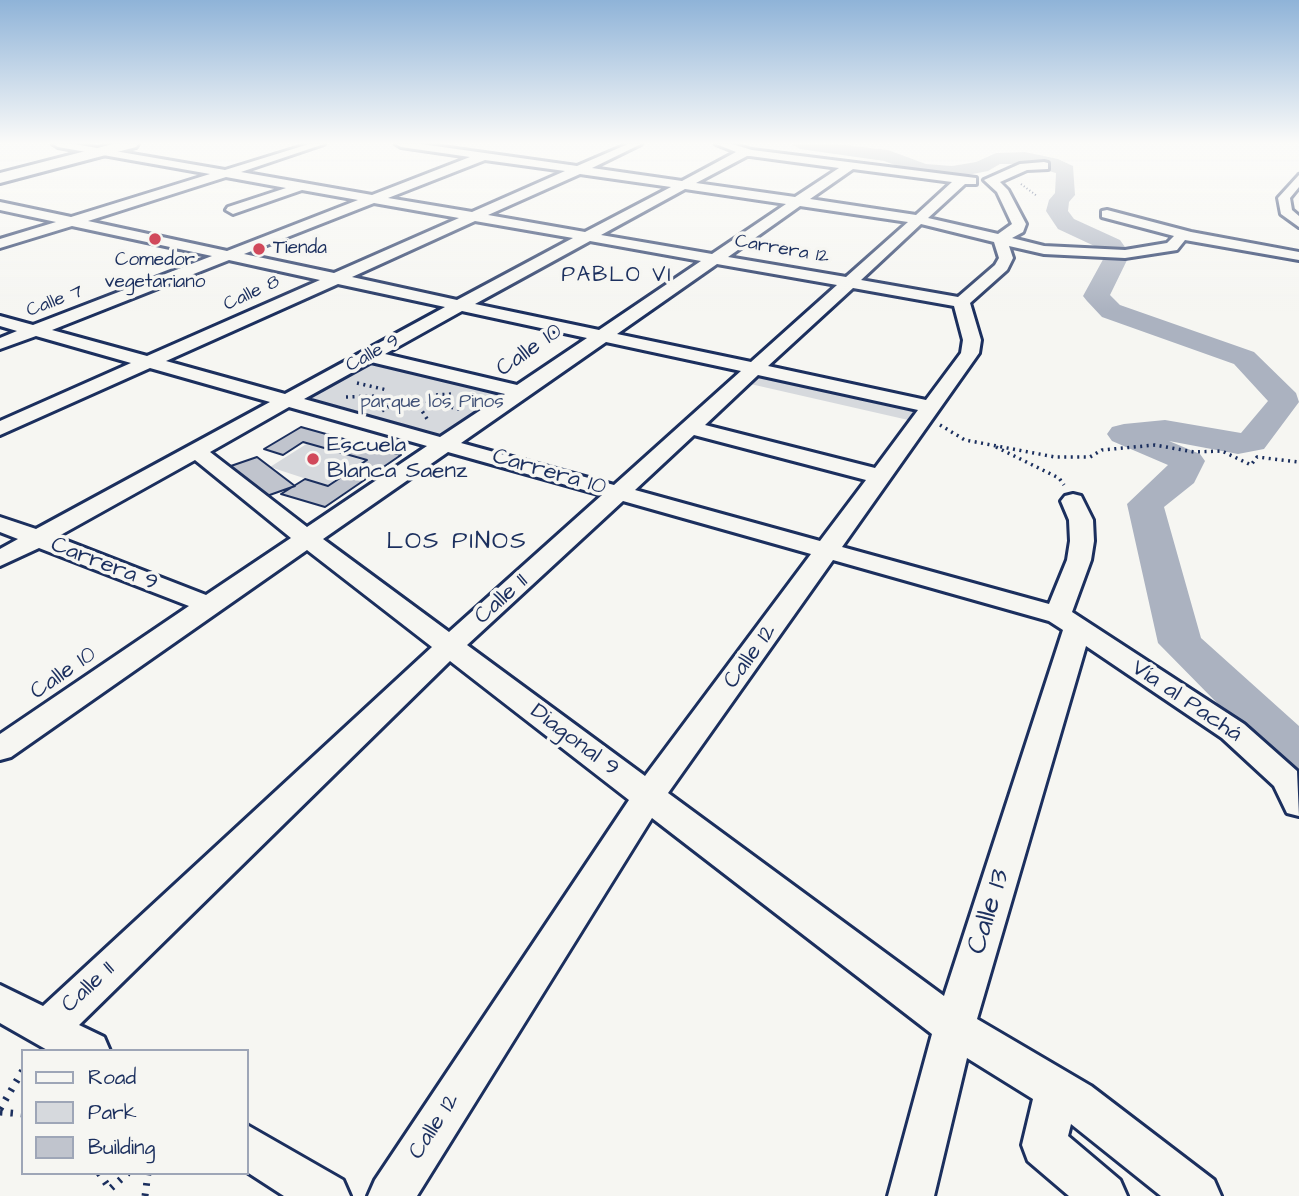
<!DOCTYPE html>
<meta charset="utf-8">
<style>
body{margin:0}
#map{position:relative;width:1299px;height:1196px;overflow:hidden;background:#f6f6f2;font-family:"Architects Daughter",sans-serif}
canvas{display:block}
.legend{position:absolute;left:21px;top:1049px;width:228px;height:126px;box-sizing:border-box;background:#f6f6f2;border:2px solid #9ea6b7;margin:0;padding:9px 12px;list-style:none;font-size:21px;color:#1b2f5e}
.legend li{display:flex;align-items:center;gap:14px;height:35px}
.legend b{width:35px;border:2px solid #9ea6b7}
</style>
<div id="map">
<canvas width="1299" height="1196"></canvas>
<ul class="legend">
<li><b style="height:9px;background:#f6f6f2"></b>Road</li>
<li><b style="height:19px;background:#d6d9dd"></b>Park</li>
<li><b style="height:19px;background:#c0c4cd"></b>Building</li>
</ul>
</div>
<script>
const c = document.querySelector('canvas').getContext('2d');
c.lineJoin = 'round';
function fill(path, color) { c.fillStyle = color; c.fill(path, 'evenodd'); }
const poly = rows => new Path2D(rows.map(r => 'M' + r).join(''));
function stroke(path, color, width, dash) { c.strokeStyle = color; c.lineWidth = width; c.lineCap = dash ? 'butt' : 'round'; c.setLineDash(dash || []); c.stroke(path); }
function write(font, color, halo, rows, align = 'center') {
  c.font = font + ' "Architects Daughter",sans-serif'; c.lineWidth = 7; c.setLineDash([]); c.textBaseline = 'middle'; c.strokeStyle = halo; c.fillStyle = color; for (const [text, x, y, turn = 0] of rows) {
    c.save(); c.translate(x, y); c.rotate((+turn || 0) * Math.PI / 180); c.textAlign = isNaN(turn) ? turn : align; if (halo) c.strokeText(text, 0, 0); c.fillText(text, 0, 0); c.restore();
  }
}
const green = poly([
 [373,358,512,392,445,438,301,398],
 [759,371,926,408,917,422,746,383],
 [308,443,365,461,328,486,270,467]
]);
const river = poly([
 [791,144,836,144,888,150,926,164,952,166,976,162,996,153,1025,152,1058,159,1073,166,1075,195,1069,202,1068,211,1074,219,1120,240,1130,254,1110,295,1120,305,1254,352,1296,393,1299,402,1264,449,1238,454,1169,441,1200,454,1205,461,1194,483,1164,507,1201,638,1299,726,1299,773,1281,768,1158,643,1127,504,1168,465,1112,441,1107,434,1112,427,1124,424,1165,420,1241,433,1268,401,1234,364,1102,317,1087,301,1083,296,1106,254,1103,250,1058,229,1046,211,1049,200,1055,193,1056,173,1025,164,1000,164,988,171,952,178,923,175,884,161,800,149,791,144]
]);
const building = poly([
 [301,427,401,455,325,507,281,494,305,479,328,486,367,460,303,442,283,455,264,449,301,427],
 [257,457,295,486,264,497,225,468,257,457]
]);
const pathFar2 = poly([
 [1021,184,1037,196]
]);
const pathFar1 = poly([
 [357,383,387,390],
 [436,395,451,394],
 [346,397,377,396],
 [426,401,462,410],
 [419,406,429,422],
 [382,411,397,401],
 [940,425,965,440,1055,457,1090,457,1102,450,1155,445,1194,452,1222,451,1251,465,1257,457,1299,462],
 [996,447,1059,478,1064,485]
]);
const path = poly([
 [0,1109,23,1070],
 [0,1112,23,1114],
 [99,1173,110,1189,128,1173],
 [145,1196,148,1173]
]);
const street = poly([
 [53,144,74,144,225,170,309,144,324,144,241,172,372,195,470,157,401,147,396,144,421,144,577,166,628,144,641,144,592,168,682,181,736,152,716,144,732,144,752,150,976,178,976,184,965,184,928,218,998,234,1012,224,997,192,984,180,1020,164,1044,162,1048,163,1048,169,1027,170,1000,182,1008,190,1026,224,1023,232,1012,238,1044,246,1125,250,1167,243,1174,236,1102,217,1102,211,1107,210,1191,232,1299,252,1299,260,1185,240,1177,250,1125,258,1044,254,1009,246,1013,258,1007,270,970,303,981,340,979,353,842,547,1049,604,1067,560,1070,541,1069,520,1061,501,1065,496,1073,494,1081,496,1093,520,1094,541,1091,560,1072,612,1244,724,1297,771,1299,816,1287,813,1274,786,1222,738,1086,646,977,1019,1091,1086,1214,1180,1221,1196,1161,1196,1071,1124,1068,1136,1120,1180,1127,1196,1069,1196,1028,1161,1022,1145,1033,1099,967,1058,934,1196,888,1196,932,1034,652,818,417,1196,368,1196,375,1180,629,800,450,661,79,1025,104,1037,110,1051,49,1051,0,1023,0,985,43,1006,432,647,307,550,11,757,0,760,0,734,189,606,39,548,0,566,0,549,18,539,0,532,0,517,36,529,270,402,150,368,0,435,0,421,131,363,36,336,0,349,0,338,17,331,0,326,0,316,33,325,212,256,72,226,0,248,0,239,56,222,0,210,0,202,71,217,210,174,58,147,53,144],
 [747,156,750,156,839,168,795,197,696,183,747,156],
 [485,160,565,171,472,212,388,198,485,160],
 [853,169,952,182,916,215,810,199,853,169],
 [580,174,671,187,585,232,488,215,580,174],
 [226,177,286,188,228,207,226,210,233,214,302,190,358,200,227,251,88,221,226,177],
 [685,189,786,204,712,254,601,235,685,189],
 [374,203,459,218,334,273,244,254,374,203],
 [800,206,908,222,846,277,728,257,800,206],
 [475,221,573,238,457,300,352,277,475,221],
 [921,224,994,242,999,258,995,265,958,297,861,280,921,224],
 [590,241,701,261,599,330,475,304,590,241],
 [229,260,320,280,147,356,52,330,229,260],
 [717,264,837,285,751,362,617,334,717,264],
 [338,284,445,307,285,394,166,361,338,284],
 [853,288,954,306,963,340,961,353,926,400,768,366,853,288],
 [462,311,587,338,517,385,385,354,462,311],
 [606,342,741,371,614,485,461,443,606,342],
 [371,362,505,394,440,437,304,399,371,362],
 [758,375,918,410,875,468,705,425,758,375],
 [289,407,427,446,307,527,210,452,289,407],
 [694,435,866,480,820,541,635,490,694,435],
 [448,452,602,495,449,632,323,539,448,452],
 [195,460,291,538,206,595,57,537,195,460],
 [623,501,811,554,645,776,467,645,623,501],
 [833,560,1049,621,1063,630,944,996,668,793,833,560],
 [1299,175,1299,187,1290,198,1292,210,1299,216,1299,227,1281,214,1278,198,1299,175],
 [247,1125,343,1180,350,1196,284,1196,247,1172,247,1125]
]);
const primary = poly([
 [113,144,138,144,136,147,0,183,0,173,113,144]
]);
const markers = [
 [155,239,7,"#d1495b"],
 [259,249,7,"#d1495b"],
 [313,459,7,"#d1495b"]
];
const farPoinames = [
 ["Tienda",273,249],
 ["Comedor",155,261,"center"],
 ["vegetariano",155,283,"center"]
];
const farStreetnames = [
 ["Carrera 12",782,250,10],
 ["Calle 8",252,294,-25],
 ["Calle 7",55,302,-21],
 ["Calle 9",373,354,-29]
];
const farParknames = [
 ["parque los Pinos",432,403]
];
const farNeighbourhoodnames = [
 ["PABLO VI",617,277]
];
const streetNames = [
 ["Calle 10",530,351,-35],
 ["Carrera 10",549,473,16],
 ["Carrera 9",104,565,21],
 ["Calle 11",502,600,-42],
 ["Calle 12",751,657,-54],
 ["Calle 10",64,674,-35],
 ["Vía al Pachá",1186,702,34],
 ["Diagonal 9",574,741,37],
 ["Calle 11",89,988,-43],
 ["Calle 12",435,1127,-57]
];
const poiNames = [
 ["Escuela",327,446],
 ["Blanca Saenz",327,472]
];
const neighbourhoodNames = [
 ["LOS PINOS",457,543]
];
const nearStreetnames = [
 ["Calle 13",990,912,-73]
];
fill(green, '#d6d9dd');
fill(river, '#abb2c0');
fill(building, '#c0c4cd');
stroke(building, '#1b2f5e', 2);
stroke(street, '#1b2f5e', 6);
stroke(primary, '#1b2f5e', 6);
stroke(pathFar2, '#1b2f5e', 2, [1, 2.5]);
stroke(pathFar1, '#1b2f5e', 3.5, [2, 4.5]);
stroke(path, '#1b2f5e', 7, [2.5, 8]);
fill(street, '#f6f6f2');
fill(primary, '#f6f6f2');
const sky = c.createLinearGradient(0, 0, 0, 311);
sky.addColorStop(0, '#8fb3d8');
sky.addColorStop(0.46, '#fbfbf9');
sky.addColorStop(1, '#fbfbf900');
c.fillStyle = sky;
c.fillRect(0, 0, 1299, 311);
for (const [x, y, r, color] of markers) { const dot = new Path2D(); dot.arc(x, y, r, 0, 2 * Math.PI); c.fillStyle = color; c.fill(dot); stroke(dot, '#f6f6f2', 2.5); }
write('19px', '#1b2f5e', '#f6f6f2', farPoinames, 'left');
write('19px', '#1b2f5e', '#f6f6f2', farStreetnames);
write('19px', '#405177', '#f6f6f2', farParknames);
c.letterSpacing = '2px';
write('21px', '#1b2f5e', '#f6f6f2', farNeighbourhoodnames);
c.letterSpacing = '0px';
write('23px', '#1b2f5e', '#f6f6f2', streetNames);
write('23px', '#1b2f5e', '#f6f6f2', poiNames, 'left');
c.letterSpacing = '2px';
write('24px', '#1b2f5e', '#f6f6f2', neighbourhoodNames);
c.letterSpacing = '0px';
write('28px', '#1b2f5e', '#f6f6f2', nearStreetnames);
</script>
